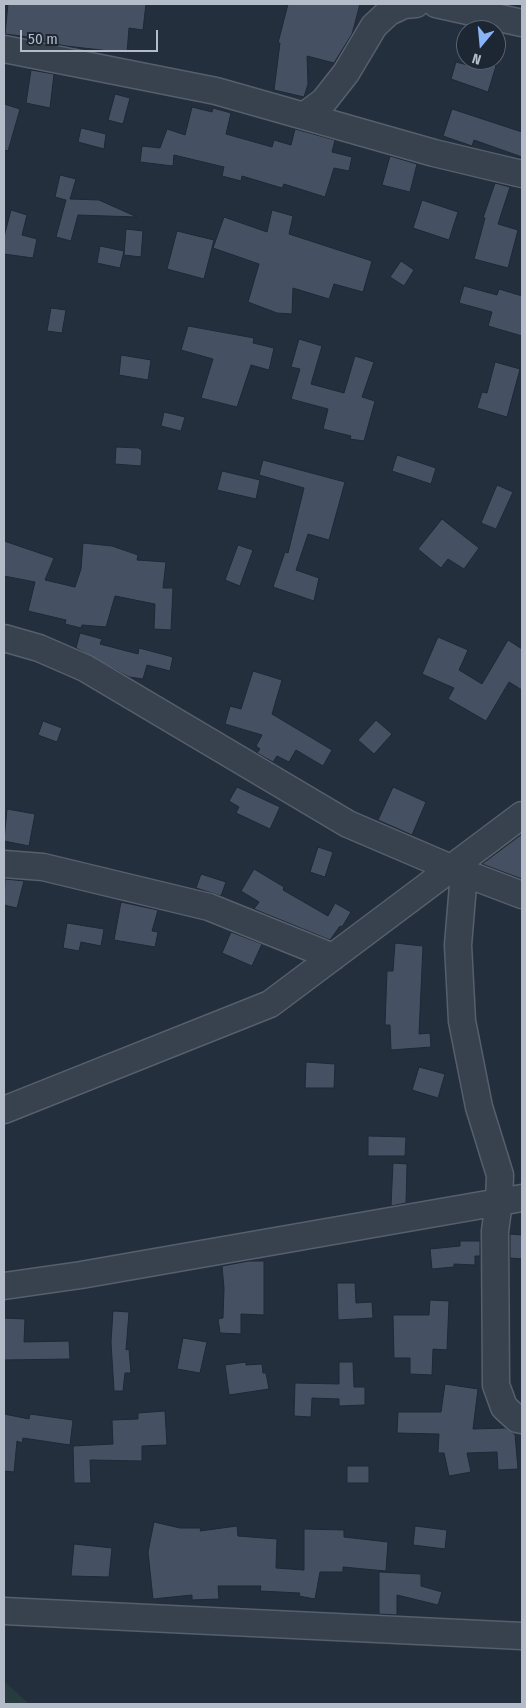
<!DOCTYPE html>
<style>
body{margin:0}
#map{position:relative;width:526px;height:1708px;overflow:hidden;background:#242f3e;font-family:"Fira Sans Condensed",sans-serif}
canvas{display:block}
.frame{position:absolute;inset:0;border:5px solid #b4bcc9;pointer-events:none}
.north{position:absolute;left:456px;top:20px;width:50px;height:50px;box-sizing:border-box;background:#1d2633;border:1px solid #59626f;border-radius:50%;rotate:197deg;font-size:14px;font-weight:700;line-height:20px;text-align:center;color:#b4bcc9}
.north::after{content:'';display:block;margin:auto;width:18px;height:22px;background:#8ab4f8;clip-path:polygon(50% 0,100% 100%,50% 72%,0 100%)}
.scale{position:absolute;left:20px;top:30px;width:138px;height:22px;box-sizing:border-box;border:2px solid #b4bcc9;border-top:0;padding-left:6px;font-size:15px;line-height:18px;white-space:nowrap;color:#b4bcc9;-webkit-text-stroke:4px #1d2633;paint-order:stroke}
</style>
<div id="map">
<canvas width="526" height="1708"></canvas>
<div class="frame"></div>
<div class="north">N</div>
<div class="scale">50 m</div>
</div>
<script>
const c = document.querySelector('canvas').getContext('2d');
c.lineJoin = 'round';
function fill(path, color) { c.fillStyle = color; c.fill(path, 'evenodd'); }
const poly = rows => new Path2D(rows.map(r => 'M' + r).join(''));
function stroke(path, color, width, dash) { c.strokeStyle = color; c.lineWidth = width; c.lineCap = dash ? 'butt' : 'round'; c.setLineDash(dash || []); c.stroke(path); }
const green = poly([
 [4,1681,29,1704,4,1704]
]);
const building = poly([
 [8,4,146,4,143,30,129,28,127,53,66,46,36,40,36,38,5,34,8,4],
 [288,4,360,4,352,34,334,63,307,56,308,84,304,97,274,90,280,43,278,43,288,4],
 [456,62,479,68,482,62,496,66,488,92,451,79,456,62],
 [31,70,54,74,50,108,26,103,31,70],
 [115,94,130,98,123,124,108,120,115,94],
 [4,104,20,109,8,151,4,150,4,104],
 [192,107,212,112,213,108,231,113,226,134,272,147,274,140,291,145,295,129,335,140,332,152,352,157,349,171,334,168,325,197,284,184,282,188,242,176,241,181,222,176,224,167,174,155,173,166,140,162,142,146,160,148,167,129,185,135,192,107],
 [452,109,522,132,522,157,474,140,472,146,443,136,452,109],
 [81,128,106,134,104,149,78,142,81,128],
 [390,156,417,164,410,192,382,185,390,156],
 [60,175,76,179,70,199,99,200,137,217,78,215,71,241,56,237,66,200,55,197,60,175],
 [495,183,510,187,498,224,518,230,508,268,474,259,485,218,483,218,495,183],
 [422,200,458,212,449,240,413,228,422,200],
 [11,210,27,215,22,235,37,239,33,258,4,254,4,237,11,210],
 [272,210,293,216,289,234,372,261,363,292,334,284,329,299,293,288,292,314,277,313,248,302,259,264,213,248,224,217,267,232,272,210],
 [126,229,143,231,141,257,124,255,126,229],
 [177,231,214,240,204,279,167,269,177,231],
 [100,246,124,251,120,268,97,263,100,246],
 [401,261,414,270,404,286,390,277,401,261],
 [464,286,497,295,499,289,522,296,522,336,488,326,492,312,459,303,464,286],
 [51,308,66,310,62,333,47,331,51,308],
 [188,326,254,338,253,343,274,348,269,370,251,365,237,407,201,398,213,359,181,350,188,326],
 [299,339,322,346,311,384,344,393,355,356,374,362,362,397,375,401,364,441,350,439,351,436,323,429,328,409,291,399,300,369,291,367,299,339],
 [121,355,151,360,148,380,119,375,121,355],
 [495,362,520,369,507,417,477,408,482,392,487,393,495,362],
 [164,412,185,417,181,431,161,426,164,412],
 [116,447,139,448,142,451,141,466,115,464,116,447],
 [397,455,436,468,431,484,392,471,397,455],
 [263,460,345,482,329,540,308,534,296,570,319,578,314,601,273,587,285,552,288,553,304,488,259,475,263,460],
 [222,471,260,480,256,499,217,490,222,471],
 [497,485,513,492,496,529,481,523,497,485],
 [442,519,479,548,464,569,448,559,441,568,418,549,442,519],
 [4,541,54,558,45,580,75,587,81,569,83,543,112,546,138,555,137,560,166,562,163,588,173,588,171,630,154,629,155,604,115,596,106,627,82,625,81,628,65,624,66,620,28,611,35,582,4,576,4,541],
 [238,545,253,550,240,586,225,580,238,545],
 [80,633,102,639,100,644,138,654,139,648,173,657,170,671,147,665,143,679,129,677,76,648,80,633],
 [438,637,468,650,459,670,482,684,508,640,522,649,522,690,509,682,486,721,448,699,454,688,422,674,438,637],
 [253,671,282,680,272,714,332,750,323,766,296,750,289,762,277,756,273,762,257,753,260,749,256,746,262,735,225,724,230,706,241,709,253,671],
 [376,720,392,734,374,754,358,740,376,720],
 [43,721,62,728,57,742,38,735,43,721],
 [237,787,280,807,270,829,236,813,239,807,229,801,237,787],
 [393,787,426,802,412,835,378,820,393,787],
 [7,809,35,814,29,846,4,841,7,809],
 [522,834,522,879,482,864,522,834],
 [318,847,333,852,325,877,310,872,318,847],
 [254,869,284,887,283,890,328,916,335,903,351,912,342,927,340,926,330,940,254,909,259,902,241,891,254,869],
 [201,874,226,882,221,896,196,888,201,874],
 [5,879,24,881,17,908,4,905,5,879],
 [121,902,158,910,152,931,158,932,155,947,114,940,121,902],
 [67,923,104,929,101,946,81,942,79,951,63,948,67,923],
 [231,932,262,944,252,966,222,953,231,932],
 [395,943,423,946,419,1034,430,1033,431,1047,391,1050,390,1025,385,1025,387,971,393,971,395,943],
 [306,1062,335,1064,334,1088,305,1088,306,1062],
 [419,1067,445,1074,438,1098,412,1090,419,1067],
 [368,1136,406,1137,405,1156,368,1156,368,1136],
 [393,1163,407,1164,406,1203,391,1206,393,1163],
 [510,1234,522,1235,522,1259,510,1258,510,1234],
 [460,1241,480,1241,480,1256,475,1256,475,1265,454,1264,454,1267,432,1269,430,1249,460,1246,460,1241],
 [249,1261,264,1261,264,1315,241,1314,241,1334,220,1333,218,1319,223,1318,224,1288,222,1266,249,1261],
 [337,1283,355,1283,356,1303,372,1302,373,1318,338,1320,337,1283],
 [430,1300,449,1301,447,1350,433,1349,432,1375,410,1374,410,1358,394,1358,393,1315,429,1315,430,1300],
 [113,1311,129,1312,126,1350,129,1349,131,1373,125,1373,123,1391,114,1391,111,1342,113,1311],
 [4,1318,25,1319,24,1342,69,1341,70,1359,4,1360,4,1318],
 [183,1338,207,1342,200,1373,177,1369,183,1338],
 [246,1362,246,1365,262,1364,263,1373,266,1373,269,1389,229,1395,225,1365,246,1362],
 [339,1362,353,1362,354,1387,365,1387,365,1405,339,1406,339,1399,312,1398,311,1417,294,1416,295,1383,339,1384,339,1362],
 [445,1384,478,1389,473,1429,505,1428,515,1434,518,1469,498,1470,497,1452,467,1453,471,1472,449,1476,444,1453,438,1453,439,1434,397,1433,398,1412,441,1412,445,1384],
 [165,1411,167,1445,142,1446,142,1461,90,1460,91,1483,74,1483,73,1446,113,1444,112,1420,138,1419,138,1413,165,1411],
 [4,1414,29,1419,30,1414,73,1420,70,1445,23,1438,22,1443,17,1441,14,1472,4,1471,4,1414],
 [347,1466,369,1466,369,1483,347,1483,347,1466],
 [154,1522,180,1528,201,1528,200,1531,237,1526,238,1536,277,1539,276,1568,304,1570,304,1529,344,1530,344,1537,388,1542,386,1571,343,1567,343,1572,320,1572,315,1599,299,1596,300,1593,260,1591,261,1586,218,1586,219,1599,192,1600,192,1595,153,1599,148,1552,154,1522],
 [415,1526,447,1530,445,1549,413,1545,415,1526],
 [74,1544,112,1548,109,1577,71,1576,74,1544],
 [379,1572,421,1574,421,1586,442,1592,438,1605,397,1595,397,1615,379,1614,379,1572]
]);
const minor = poly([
 [436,4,522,23],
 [4,49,216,91,434,153,522,174],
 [304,116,324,101,346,73,374,26,389,12,404,5,416,4],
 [4,638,39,648,85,668,348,824,451,868,522,895],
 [4,864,43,867,209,907,333,957],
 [464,873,458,945,462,1021,479,1107,500,1175,499,1202,495,1231,496,1385,504,1407,517,1419,522,1420],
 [4,1110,270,1004,522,815],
 [4,1286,81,1275,522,1198],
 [4,1611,522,1636]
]);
fill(green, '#263c3f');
fill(building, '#455162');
stroke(building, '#1f2835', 1);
stroke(minor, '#565f6c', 29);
stroke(minor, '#38414e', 26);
</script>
